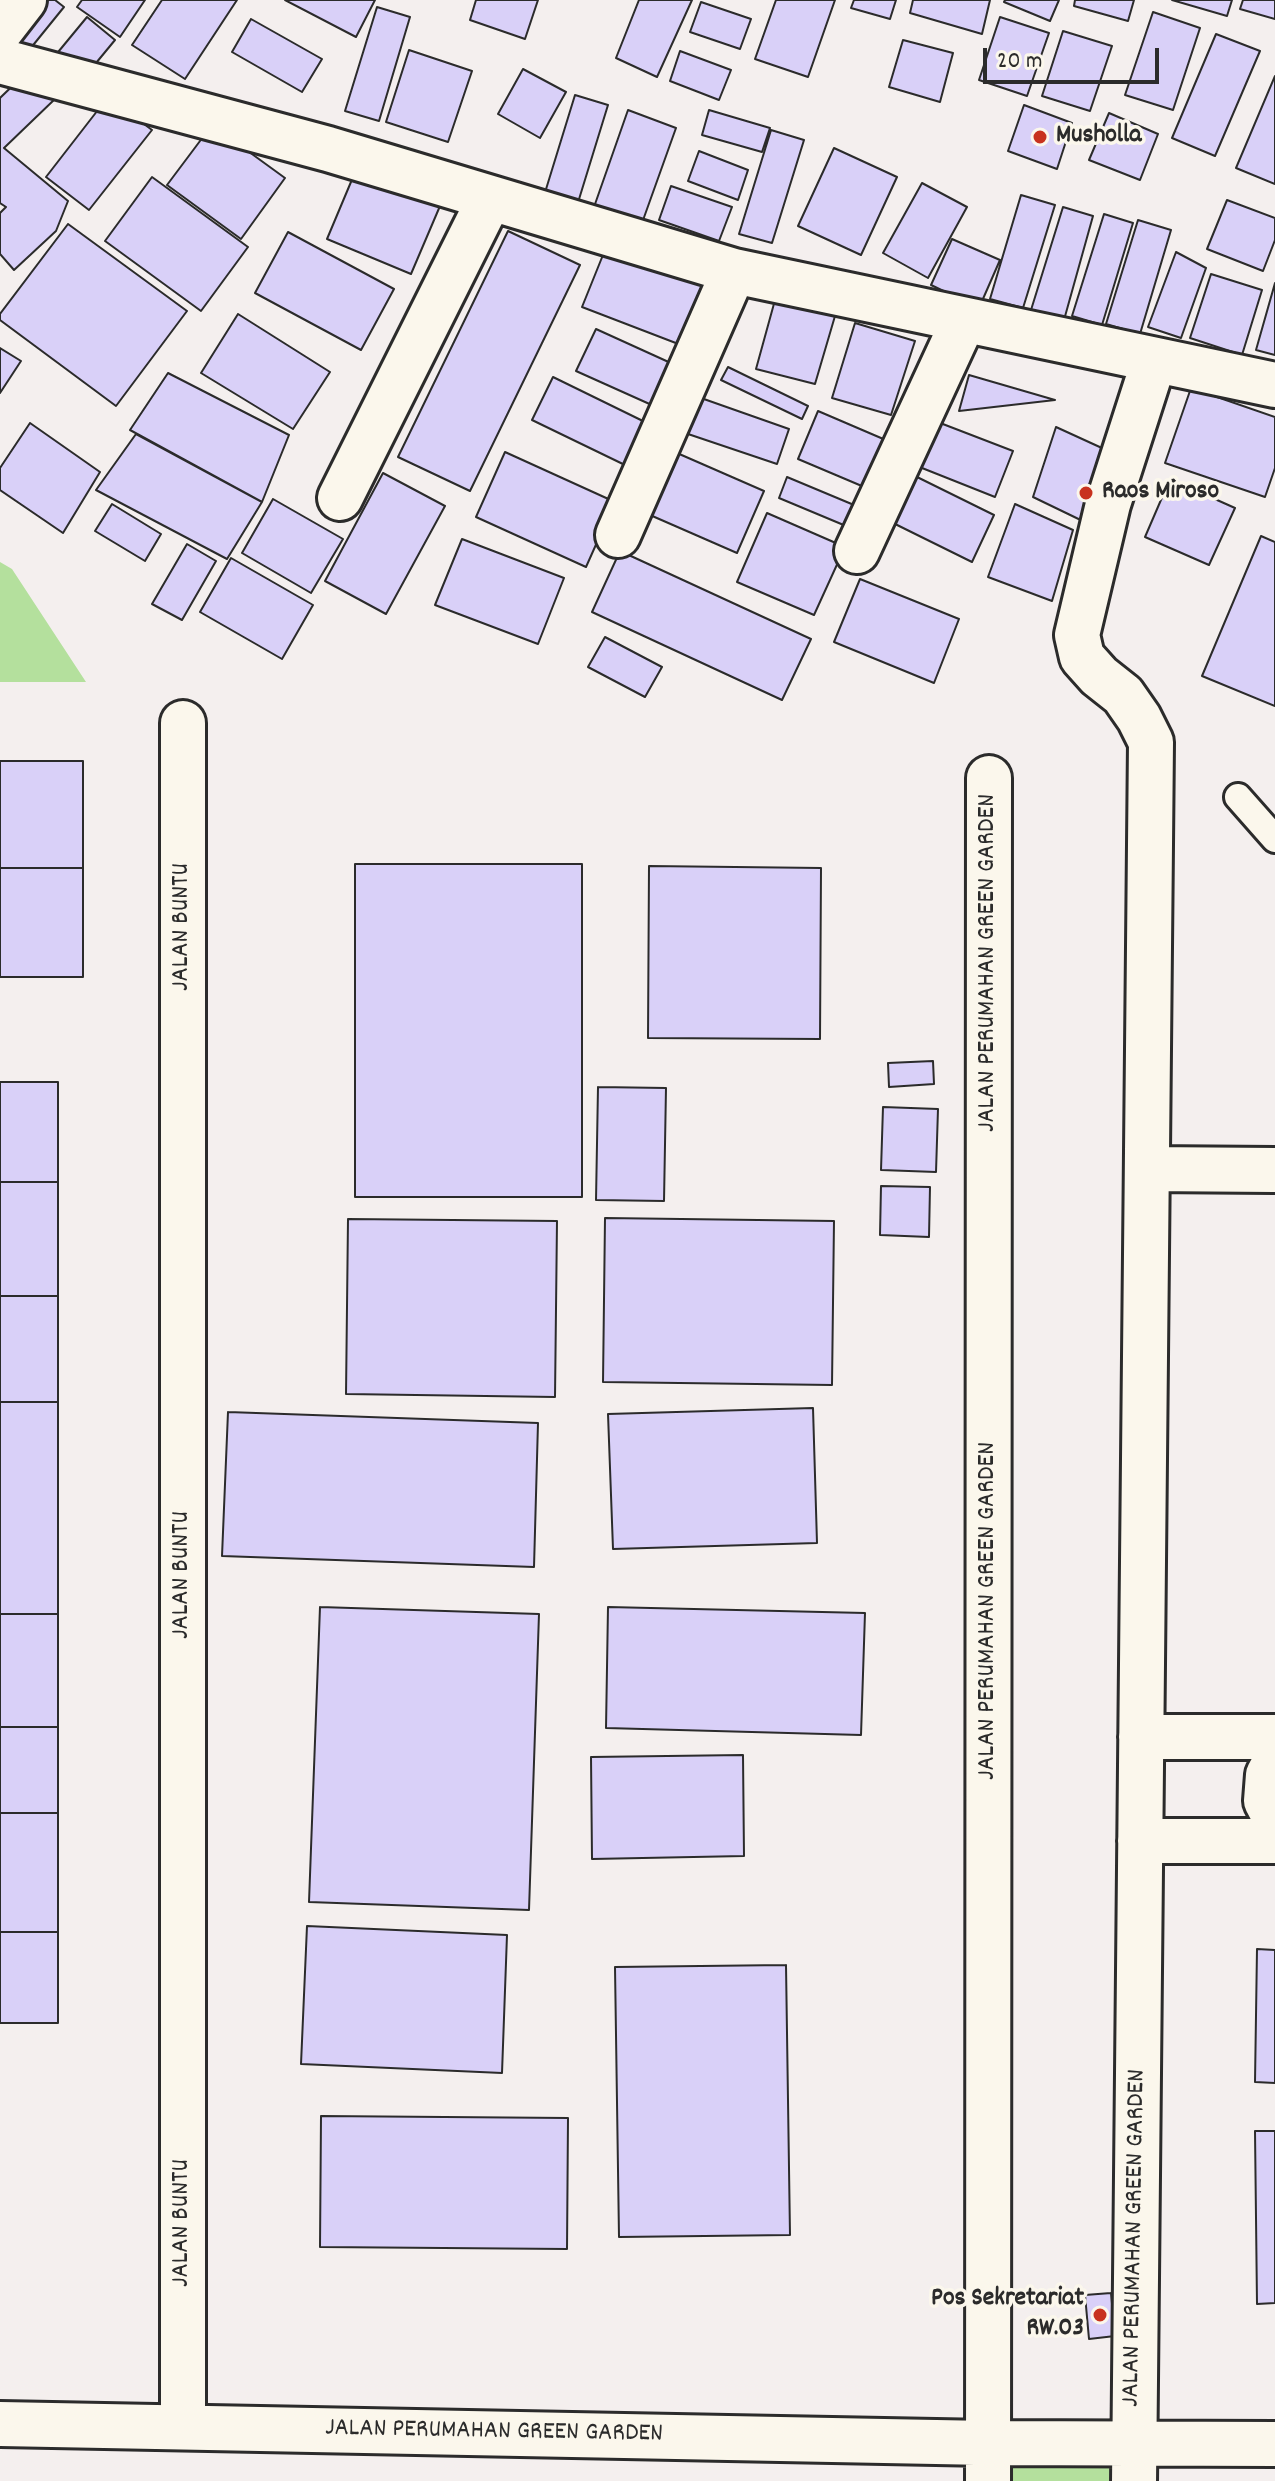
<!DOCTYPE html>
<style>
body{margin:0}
#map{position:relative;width:1275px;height:2481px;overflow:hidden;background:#f4efee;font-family:Dekko,sans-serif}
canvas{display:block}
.scale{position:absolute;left:983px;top:48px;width:176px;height:36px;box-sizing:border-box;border:4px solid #2b2b2b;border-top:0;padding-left:10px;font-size:24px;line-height:28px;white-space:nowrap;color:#2b2b2b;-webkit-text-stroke:6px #fbf7ec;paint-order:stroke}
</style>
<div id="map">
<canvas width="1275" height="2481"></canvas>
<div class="scale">20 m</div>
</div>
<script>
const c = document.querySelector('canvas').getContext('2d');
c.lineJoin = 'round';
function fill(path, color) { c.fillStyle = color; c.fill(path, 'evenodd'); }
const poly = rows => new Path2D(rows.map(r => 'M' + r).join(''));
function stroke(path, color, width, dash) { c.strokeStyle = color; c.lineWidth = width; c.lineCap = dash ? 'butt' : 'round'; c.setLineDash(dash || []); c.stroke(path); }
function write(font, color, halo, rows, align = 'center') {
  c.font = font + ' Dekko,sans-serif'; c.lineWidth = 7; c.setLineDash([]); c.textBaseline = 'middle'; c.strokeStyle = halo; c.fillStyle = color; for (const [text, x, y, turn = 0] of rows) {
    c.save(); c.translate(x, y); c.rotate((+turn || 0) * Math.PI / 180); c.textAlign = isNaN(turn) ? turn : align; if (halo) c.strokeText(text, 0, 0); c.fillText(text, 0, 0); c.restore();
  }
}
const green = poly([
 [0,562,12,569,86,682,0,682],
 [1112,2459,1112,2481,997,2481,997,2461]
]);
const building = poly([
 [40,0,55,0,64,7,17,65,0,51,40,0],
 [82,0,145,0,120,37,77,7,82,0],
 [162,0,237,0,185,79,132,45,162,0],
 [285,0,375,0,356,37,285,0],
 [476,0,538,0,525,39,470,20,476,0],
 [639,0,692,0,657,77,616,58,639,0],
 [776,0,835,0,808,77,755,59,776,0],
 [854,0,896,0,890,19,851,8,854,0],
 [913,0,990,0,982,34,910,13,913,0],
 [1005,0,1059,0,1050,21,1004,2,1005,0],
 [1075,0,1134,0,1128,21,1074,6,1075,0],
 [1172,0,1232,0,1227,16,1172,0],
 [1243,0,1275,0,1275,19,1240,9,1243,0],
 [701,2,751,19,740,49,690,32,701,2],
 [377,7,410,17,379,121,345,111,377,7],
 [1153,12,1200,28,1173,110,1125,95,1153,12],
 [87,17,115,40,82,80,54,57,87,17],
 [1000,17,1049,33,1027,96,979,80,1000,17],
 [251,19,322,59,302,92,232,52,251,19],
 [1063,31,1112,46,1090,111,1042,96,1063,31],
 [1216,34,1260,51,1215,156,1172,138,1216,34],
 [903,40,953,53,940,102,889,87,903,40],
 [409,50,472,71,448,142,386,122,409,50],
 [680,51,731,70,719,100,670,81,680,51],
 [523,69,566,92,540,138,498,114,523,69],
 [29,70,56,98,4,148,68,201,56,231,14,270,0,254,0,213,6,207,0,203,0,98,29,70],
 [1275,76,1275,184,1236,168,1275,76],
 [575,95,608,105,576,209,543,199,575,95],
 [108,97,152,130,89,210,46,177,108,97],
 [1024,105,1072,123,1057,169,1008,151,1024,105],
 [628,110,676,128,642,223,594,207,628,110],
 [709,110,770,128,762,152,702,135,709,110],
 [1109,113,1158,134,1140,180,1089,160,1109,113],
 [212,125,285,178,241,239,167,185,212,125],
 [771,130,804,140,772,243,739,234,771,130],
 [834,148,897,177,861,255,798,226,834,148],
 [699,151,748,170,738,200,688,181,699,151],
 [356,170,440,206,411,274,327,239,356,170],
 [152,177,248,247,201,311,105,241,152,177],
 [922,183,967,207,928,278,883,253,922,183],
 [671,186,732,207,719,241,659,220,671,186],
 [1021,195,1055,205,1023,308,990,299,1021,195],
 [1227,200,1275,218,1275,240,1263,271,1207,249,1227,200],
 [1063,207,1093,216,1064,320,1031,310,1063,207],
 [1104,214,1133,223,1102,325,1072,316,1104,214],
 [1138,220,1171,230,1140,334,1106,324,1138,220],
 [68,224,187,311,116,406,0,320,0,314,68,224],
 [508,231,580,265,470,491,398,457,508,231],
 [288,232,394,289,361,350,255,293,288,232],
 [952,239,1000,260,979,308,931,285,952,239],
 [607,245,706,284,681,345,582,307,607,245],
 [1176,252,1206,268,1181,338,1148,327,1176,252],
 [1211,274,1262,290,1242,355,1190,338,1211,274],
 [1275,283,1275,355,1256,350,1275,283],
 [775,300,835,316,815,384,756,369,775,300],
 [238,314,330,372,293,429,201,373,238,314],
 [855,323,915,341,891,415,832,398,855,323],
 [596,329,673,364,654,406,576,371,596,329],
 [0,348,21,361,0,393,0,348],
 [728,367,808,406,802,419,721,380,728,367],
 [168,373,289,435,262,502,130,430,168,373],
 [969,375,1055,400,959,411,969,375],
 [553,377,647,423,627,466,532,420,553,377],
 [1191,388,1275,417,1275,468,1265,497,1165,463,1191,388],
 [701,398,789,429,777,464,688,434,701,398],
 [818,411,895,444,876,492,798,459,818,411],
 [935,421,1013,451,995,497,917,466,935,421],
 [30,423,100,472,63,533,0,490,0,468,30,423],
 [1056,427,1115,454,1093,526,1033,497,1056,427],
 [136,434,262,502,227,559,96,490,136,434],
 [505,452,615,502,586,567,476,517,505,452],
 [677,453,764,491,737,553,650,515,677,453],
 [383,473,445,506,386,614,325,581,383,473],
 [913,475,994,515,972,562,889,521,913,475],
 [787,477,854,505,846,526,779,498,787,477],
 [1170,479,1235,508,1209,565,1145,537,1170,479],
 [273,499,343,539,311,593,242,553,273,499],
 [112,504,161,534,145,561,95,531,112,504],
 [1015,504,1073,530,1052,601,988,577,1015,504],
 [767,513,845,547,814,615,737,582,767,513],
 [1261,536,1275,542,1275,706,1202,676,1261,536],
 [462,539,564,578,538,644,435,605,462,539],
 [187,544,216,561,182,620,152,604,187,544],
 [620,551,811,639,782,700,592,612,620,551],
 [231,558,313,605,282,659,200,612,231,558],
 [860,579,959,619,934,683,834,642,860,579],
 [605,637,662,667,645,697,588,667,605,637],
 [0,761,83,761,83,868,0,868,0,761],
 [355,864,582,864,582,1197,355,1197,355,864],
 [649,866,821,868,820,1039,648,1038,649,866],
 [0,868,83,868,83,977,0,977,0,868],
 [933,1061,934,1084,889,1087,888,1063,933,1061],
 [0,1082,58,1082,58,1182,0,1182,0,1082],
 [598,1087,666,1088,664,1201,596,1200,598,1087],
 [883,1107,938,1109,936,1172,881,1170,883,1107],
 [0,1182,58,1182,58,1296,0,1296,0,1182],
 [881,1186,930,1187,929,1237,880,1235,881,1186],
 [605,1218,834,1221,832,1385,603,1382,605,1218],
 [348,1219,557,1221,555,1397,346,1394,348,1219],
 [0,1296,58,1296,58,1402,0,1402,0,1296],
 [0,1402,58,1402,58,1614,0,1614,0,1402],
 [813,1408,817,1543,613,1549,608,1414,813,1408],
 [228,1412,538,1423,534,1567,222,1556,228,1412],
 [320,1607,539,1614,529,1910,309,1902,320,1607],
 [608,1607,865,1613,861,1735,606,1728,608,1607],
 [0,1614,58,1614,58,1727,0,1727,0,1614],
 [0,1727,58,1727,58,1813,0,1813,0,1727],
 [743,1755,744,1856,592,1859,591,1757,743,1755],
 [0,1813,58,1813,58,1932,0,1932,0,1813],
 [307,1926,507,1935,502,2073,301,2064,307,1926],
 [0,1932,58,1932,58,2023,0,2023,0,1932],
 [1257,1949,1275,1950,1275,2083,1255,2082,1257,1949],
 [786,1965,790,2235,619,2237,615,1967,786,1965],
 [321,2116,568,2118,567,2249,320,2247,321,2116],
 [1255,2131,1275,2131,1275,2303,1257,2304,1255,2131],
 [1111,2293,1115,2336,1089,2339,1085,2295,1111,2293]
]);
const lane = poly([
 [1238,797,1275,839]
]);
const street = poly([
 [0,31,24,0],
 [0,61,328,149,734,271,1275,385],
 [340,498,490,198],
 [618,535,734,271],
 [857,551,964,320],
 [183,723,183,2427],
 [1147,1169,1275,1170],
 [1141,1737,1275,1737],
 [1275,1762,1268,1775,1266,1801,1275,1818],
 [1140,1841,1275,1841],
 [0,2424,988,2443,1275,2444],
 [988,2481,989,778],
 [1134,2481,1151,742,1139,718,1123,695,1099,676,1082,657,1077,635,1108,504,1154,361]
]);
const markers = [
 [1040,137,8,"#c8321e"],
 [1086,493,8,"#c8321e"],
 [1100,2315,8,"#c8321e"]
];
const poiNames = [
 ["Musholla",1056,137],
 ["Raos Miroso",1102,493],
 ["Pos Sekretariat",1084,2300,"right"],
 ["RW.03",1084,2330,"right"]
];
const streetNames = [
 ["JALAN BUNTU",183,927,-90],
 ["JALAN PERUMAHAN GREEN GARDEN",989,963,-90],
 ["JALAN BUNTU",183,1575,-90],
 ["JALAN PERUMAHAN GREEN GARDEN",989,1611,-90],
 ["JALAN BUNTU",183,2223,-90],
 ["JALAN PERUMAHAN GREEN GARDEN",1136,2238,-89],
 ["JALAN PERUMAHAN GREEN GARDEN",494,2433,1]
];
fill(green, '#b4e09d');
fill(building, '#d9d0f8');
stroke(building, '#2b2b2b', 2);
stroke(lane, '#2b2b2b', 32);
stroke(street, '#2b2b2b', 50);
stroke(lane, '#fbf7ec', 26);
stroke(street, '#fbf7ec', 44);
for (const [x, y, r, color] of markers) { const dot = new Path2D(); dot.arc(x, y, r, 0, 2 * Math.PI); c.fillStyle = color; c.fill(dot); stroke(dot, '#fbf7ec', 3); }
write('bold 26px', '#2b2b2b', '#fbf7ec', poiNames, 'left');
write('26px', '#2b2b2b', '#fbf7ec', streetNames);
</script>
